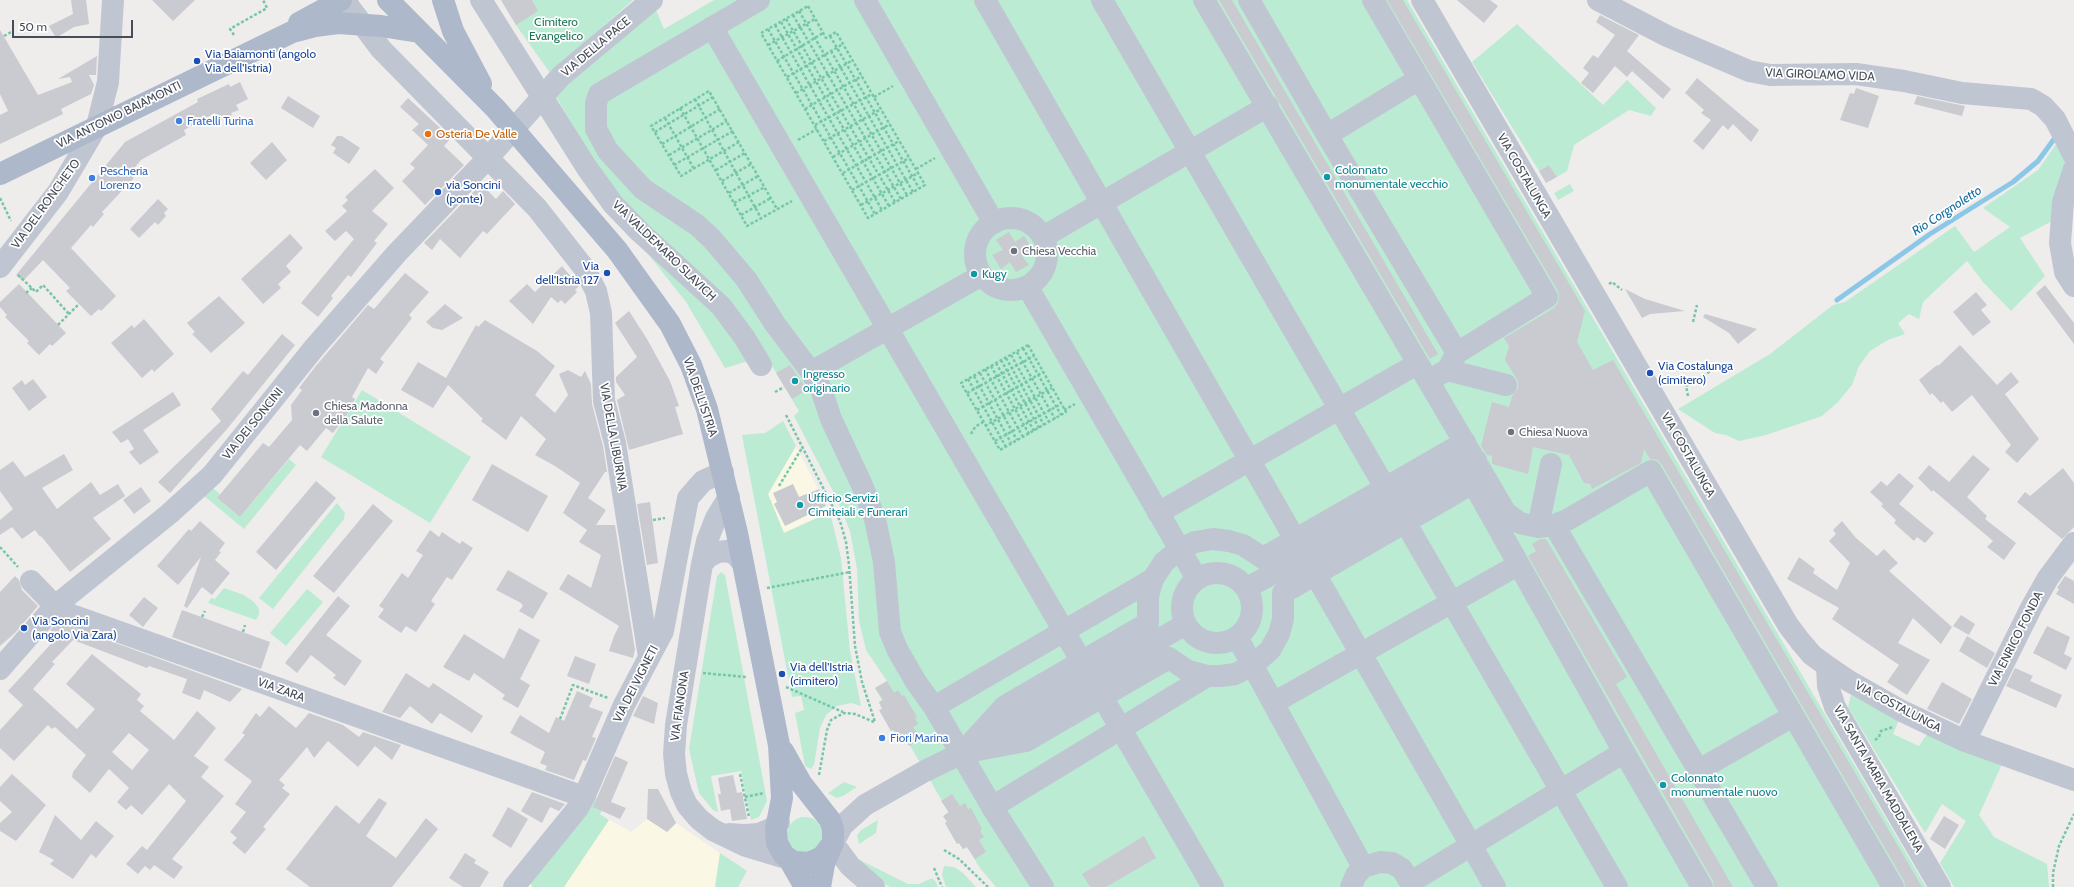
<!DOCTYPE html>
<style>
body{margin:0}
#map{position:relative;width:2074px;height:887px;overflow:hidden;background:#efecec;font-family:Cabin,sans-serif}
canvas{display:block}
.scale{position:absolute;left:12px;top:20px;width:121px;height:18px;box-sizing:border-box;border:2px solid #464d58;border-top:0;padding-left:5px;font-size:12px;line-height:14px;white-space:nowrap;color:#464d58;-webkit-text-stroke:3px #fff;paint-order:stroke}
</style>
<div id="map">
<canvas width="2074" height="887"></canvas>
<div class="scale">50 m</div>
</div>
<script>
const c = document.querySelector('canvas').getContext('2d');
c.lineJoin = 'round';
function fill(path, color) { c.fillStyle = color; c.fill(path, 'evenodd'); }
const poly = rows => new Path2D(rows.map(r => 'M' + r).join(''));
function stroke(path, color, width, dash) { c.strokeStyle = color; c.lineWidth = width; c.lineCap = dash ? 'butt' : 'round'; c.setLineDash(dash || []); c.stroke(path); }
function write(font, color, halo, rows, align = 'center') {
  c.font = font + ' Cabin,sans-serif'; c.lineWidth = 3.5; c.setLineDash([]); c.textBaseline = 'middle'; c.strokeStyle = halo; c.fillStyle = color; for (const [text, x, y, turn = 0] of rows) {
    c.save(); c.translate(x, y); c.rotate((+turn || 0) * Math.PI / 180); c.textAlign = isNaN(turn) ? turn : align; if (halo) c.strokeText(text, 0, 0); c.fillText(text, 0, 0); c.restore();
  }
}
const commercial = poly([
 [796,446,830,512,784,533,768,494],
 [593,795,607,803,600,814,631,832,647,819,667,832,676,823,720,853,715,887,527,887]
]);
const green = poly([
 [501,0,633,0,550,73,516,25],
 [714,0,1407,0,1926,887,996,887,980,868,967,847,963,849,959,843,957,844,945,823,947,822,948,812,925,771,903,734,897,737,894,730,891,731,879,710,882,709,879,702,882,700,875,688,887,681,866,650,859,621,857,569,850,531,836,497,794,416,799,411,766,356,650,235,593,161,555,95,656,10,664,29],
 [1517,24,1603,105,1627,80,1656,108,1651,116,1629,110,1574,145,1567,171,1557,177,1549,165,1539,171,1472,62],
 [2061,137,2070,159,2054,220,2020,238,2045,276,2011,311,1983,282,1967,261,1923,302,1919,319,1909,314,1898,323,1905,334,1888,340,1870,351,1859,366,1852,385,1838,402,1822,416,1766,435,1739,441,1726,435,1715,433,1678,409,1770,354,1833,305,1845,302,1955,226,1974,252,2010,227,1983,208,2038,170],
 [1570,184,1574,191,1558,200,1554,193],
 [648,254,718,310,752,360,725,368,686,302],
 [362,390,471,457,430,523,321,457],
 [783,421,796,446,768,494,784,533,830,512,841,558,850,651,861,706,851,703,837,706,826,715,820,728,814,765,811,769,805,766,795,713,804,710,801,696,792,697,742,435,765,433],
 [289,459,296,465,244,529,203,495,210,486,220,494,217,498,240,517],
 [337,503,345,513,344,519,273,609,259,598],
 [721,572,725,575,767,801,759,817,751,820,741,771,711,776,718,812,713,810,699,793,689,749,717,576],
 [224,588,244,595,254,602,259,609,259,614,256,620,208,603,211,598,215,599],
 [307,589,323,602,286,646,270,633],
 [1851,695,1899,720,1893,734,1919,746,1927,734,2002,764,1979,815,1994,837,2047,864,2049,887,1954,887,1940,863,1966,821,1942,804,1925,833,1848,707],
 [844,782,857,787,843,796,837,798,828,793],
 [593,795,607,803,600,814,609,820,564,887,531,887,532,885,529,883],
 '787 835a18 18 0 1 1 36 0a18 18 0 1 1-36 0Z',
 [878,820,876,833,859,844,857,835,861,830],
 [720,853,747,871,738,887,715,887],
 [856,858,908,884,919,884,932,878,936,882,938,887,890,887,873,877],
 [944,866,954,867,963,873,976,887,946,887,942,875]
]);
const stream = poly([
 [1837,300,1930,234,2013,182,2038,161,2057,135]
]);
const building = poly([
 [71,0,86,0,89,24,74,27,56,38,49,26,73,14],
 [152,0,195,0,173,21],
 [501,0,532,0,538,11,516,25],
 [1219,0,1232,0,1438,354,1430,359],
 [1387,0,1403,0,1585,311,1577,342,1593,370,1613,360,1922,887,1905,887,1904,881,1662,465,1658,460,1650,459,1644,449,1641,463,1592,489,1590,484,1584,483,1569,455,1533,447,1528,474,1492,464,1492,456,1487,455,1481,446,1492,402,1509,407,1512,396,1518,388,1518,381,1505,360,1509,346,1504,338,1554,308,1558,303,1559,296,1558,291],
 [1457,0,1490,0,1498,6,1484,23],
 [1600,15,1639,35,1627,51,1671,89,1663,99,1632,71,1627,77,1615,66,1593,93,1581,83,1589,73,1583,68,1593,55,1598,58,1615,35,1596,22],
 [0,30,38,95,72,82,70,77,58,79,97,56,96,75,89,75,94,85,91,94,61,109,63,114,0,144,0,115,8,111,0,94],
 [1697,78,1759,130,1751,142,1733,124,1728,130,1723,125,1703,150,1693,141,1711,120,1701,113,1704,110,1685,93],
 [240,82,248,99,236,105,239,110,231,113,232,115,219,122,215,113,184,130,186,135,141,160,129,174,134,178,102,212,104,214,93,227,91,225,71,248,116,296,101,311,99,309,91,316,66,291,70,288,43,260,23,281,16,275,125,142,198,102,197,99,229,84,230,87],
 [1856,88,1879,96,1868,128,1840,120,1850,93,1854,94],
 [288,96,320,116,313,128,281,108],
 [1917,96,1965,106,1962,116,1914,104],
 [408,98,451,138,444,146,464,165,425,205,402,181,415,168,410,164,428,145,412,130,419,124,400,107],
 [337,136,342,136,360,148,349,164,333,153,336,148,331,145],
 [272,142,287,160,266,180,250,163],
 [1549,165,1557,177,1546,183,1539,171],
 [375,169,394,188,372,211,388,224,374,241,377,243,351,277,348,275,331,296,333,298,318,317,301,303,354,239,346,231,335,241,325,231,347,211,342,206,348,200,345,197],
 [481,184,496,199,503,191,515,204,487,234,483,231,460,258,440,239,432,250,424,243],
 [158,199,168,209,164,213,166,216,158,225,155,222,139,238,130,229],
 [1009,232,1015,242,1024,236,1033,250,1022,256,1029,265,1016,272,1010,262,1001,269,992,255,1003,250,996,240],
 [290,234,303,248,286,266,291,272,278,284,281,288,263,304,241,279],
 [562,266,579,286,575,290,577,292,565,304,561,300,558,303,551,297,533,324,509,301,527,284,535,292],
 [405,273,429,292,409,315,412,318,380,359,384,362,376,374,368,368,352,397,355,399,346,416,333,433,326,428,307,451,300,445,240,517,217,498,263,443,269,447,292,420,291,405,302,390,299,388,315,367,368,305,374,309],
 [19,284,66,333,52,346,50,344,39,355,27,343,29,341,5,317,7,315,0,307,0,302],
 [2045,285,2074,323,2074,344,2036,293],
 [1625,289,1645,299,1685,311,1650,314,1642,318],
 [1976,292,1987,305,1981,310,1991,322,1973,336,1953,312],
 [219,296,245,323,211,353,192,334,195,332,187,323],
 [445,304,463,318,442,330,433,328,426,322],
 [629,311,647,339,670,381,679,406,675,407,683,434,629,450,617,400,625,395,616,382,616,377,637,357,615,323],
 [1705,314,1757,329,1738,344,1729,333,1703,317],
 [144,319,174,354,154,372,152,369,142,378,111,343,132,325,134,328],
 [485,320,537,351,555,366,535,395,555,413,568,395,559,374,568,370,581,377,585,371,591,384,592,404,603,446,607,472,605,472,588,498,606,510,596,525,615,525,635,650,633,658,609,651,614,636,619,626,559,589,568,574,591,588,601,555,579,542,587,530,563,513,580,483,555,466,535,455,546,439,521,416,506,440,481,421,483,419,448,385,433,408,401,390,418,362,446,378,476,325,478,327],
 [282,334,295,345,227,429,170,493,158,482,221,421,211,409,243,371,248,375],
 [1960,345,1997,385,2011,372,2019,382,2005,394,2039,439,2017,463,2005,452,2011,445,1972,395,1952,412,1943,401,1941,403,1932,393,1930,395,1919,380,1937,365,1938,366],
 [790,365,807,390,792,399,776,373],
 [33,379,47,397,29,411,12,388,22,380,25,385],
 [173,392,181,405,143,430,159,452,140,465,129,452,134,449,128,439,121,443,112,432],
 [64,454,73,470,42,488,57,509,91,482,100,495,118,484,125,496,93,518,111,539,70,572,41,536,40,537,35,530,22,539,12,527,0,535,0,520,13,509,0,491,0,470,13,461,25,477],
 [1973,455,1990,469,1967,497,1987,516,1985,519,2016,543,2004,560,1987,547,1993,541,1933,490,1932,492,1918,478,1929,465,1949,482],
 [492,464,548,496,528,532,472,500],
 [2063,468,2074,483,2074,527,2062,539,2017,502,2025,492,2030,496],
 [1899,473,1914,486,1899,504,1934,533,1925,543,1917,537,1914,541,1894,523,1896,520,1881,506,1883,504,1870,492,1881,481,1887,486],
 [316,481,336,498,276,570,256,552],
 [793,484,799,497,819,489,826,506,785,526,774,504,777,502,773,493],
 [141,487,151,501,134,514,123,500],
 [650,502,658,563,647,565,637,504],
 [373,504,393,521,334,593,313,576],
 [200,521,225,543,219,551,221,552,215,560,230,573,212,595,202,587,187,608,184,606,201,557,178,585,157,566,189,529,191,531],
 [1842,521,1856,538,1877,556,1884,549,1898,563,1889,571,1952,627,1941,644,1913,618,1898,643,1930,660,1907,695,1887,682,1899,665,1832,619,1839,608,1787,579,1799,557,1815,569,1813,573,1837,590,1850,563,1829,541,1836,534,1833,530],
 [430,530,439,537,442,532,460,544,462,541,473,548,452,580,447,577,431,601,435,604,416,632,406,626,401,633,378,617,384,609,379,606,402,573,408,578,423,555,416,551],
 [1540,539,1546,539,1627,677,1616,684,1733,887,1714,887,1713,881,1528,556,1536,551,1532,544],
 [508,570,548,593,533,619,519,611,523,606,521,603,496,590],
 [15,576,19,580,22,590,38,606,15,633,0,646,0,592],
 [2065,576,2074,581,2074,604,2056,594,2059,589,2057,588],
 [338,596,350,606,326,635,362,661,345,686,333,678,336,675,311,655,297,673,285,663],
 [144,597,158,608,143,627,129,615],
 [182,610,270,642,261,669,172,637],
 [1961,615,1975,624,1969,635,1953,626],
 [58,622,242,689,230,702,204,690,200,700,182,693,187,679,149,666,147,668,73,640,52,662,55,664,33,689,77,729,95,709,66,684,92,654,141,694,137,700,144,706,140,711,174,740,197,711,216,728,194,756,209,767,201,777,224,796,172,859,183,867,174,879,154,865,150,870,145,866,138,874,126,864,142,846,147,850,186,801,169,784,142,815,131,805,126,810,117,802,129,788,109,769,90,793,72,777,73,772,86,755,55,727,52,729,48,725,14,761,0,748,0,730,23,705,8,691,59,635,50,630],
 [129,733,149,750,132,770,112,752],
 [2047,626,2070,637,2064,654,2072,658,2066,670,2033,653],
 [519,628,540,640,520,679,530,685,518,708,502,699,505,695,474,673,469,681,443,667,464,634,504,659],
 [1967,636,1995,653,1987,668,1959,651],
 [575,656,596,664,589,684,567,676],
 [2015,668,2033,676,2030,681,2062,695,2056,708,2006,686],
 [406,673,429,688,433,683,483,716,472,733,440,713,432,724,410,706,400,718,382,712],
 [887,681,894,693,898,690,902,696,904,695,917,717,915,718,918,724,913,727,921,739,909,746,902,733,897,737,894,730,891,731,879,710,882,709,879,702,883,700,875,688],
 [1942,682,1972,699,1959,724,1927,709],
 [577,691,593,698,589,707,603,712,592,737,596,738,586,761,583,760,574,780,545,770,547,766,540,763,545,752,510,733,520,715,549,733,556,717,564,721],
 [643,696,658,703,654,724,633,716],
 [269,706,296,728,309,713,343,725,359,737,363,732,401,745,392,760,375,746,358,767,328,741,314,758,307,747,279,780,285,785,282,788,290,794,263,827,266,829,245,854,232,843,237,838,230,832,246,812,235,804,252,781,224,760,245,735,242,733,256,713,260,717],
 [615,756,628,762,611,802,626,808,620,819,593,807],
 [12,774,46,805,16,841,0,831,0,823,12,812,0,801,0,787],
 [733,775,737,793,742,792,747,819,732,821,730,809,721,811,718,794,721,794,718,778],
 [648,789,658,789,676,823,667,832,647,819],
 [532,792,565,804,559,811,550,807,542,823,521,811],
 [952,794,960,806,965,803,968,809,971,808,982,829,980,831,984,837,979,840,986,852,975,859,967,847,963,849,959,843,957,844,945,823,947,822,943,816,949,812,941,801],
 [379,798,387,803,366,836,396,858,426,818,438,829,392,887,310,887,286,869,336,805,359,824],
 [508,807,528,819,511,848,492,836],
 [55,815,81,840,96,821,114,836,96,858,91,854,73,879,50,864,54,860,39,852],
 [1944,816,1959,825,1945,849,1930,839],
 [1144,836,1156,858,1106,887,1090,887,1082,874],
 [465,853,476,860,474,863,489,872,480,887,463,887,449,878]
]);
const path = poly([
 [808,6,826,38,836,32,925,185,868,218,761,33,808,6],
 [799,11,907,195],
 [793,15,901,199],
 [786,19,895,202],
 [781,22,889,206],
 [775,25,882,210],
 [768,29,875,214],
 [234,35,230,29,267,8,263,0],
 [4,36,13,31],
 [830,36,919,188],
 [768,45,815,19],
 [831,51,913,192],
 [777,61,823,33],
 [787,77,843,44],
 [796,93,853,60],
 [874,97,893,86],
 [695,99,761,218],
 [680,108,747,226,792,201],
 [805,109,862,76],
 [665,118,694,169],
 [815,125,872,94],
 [655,132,713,97],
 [798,140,817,129],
 [824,141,881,109],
 [739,142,681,176,651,126,709,91,777,209],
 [662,144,720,109],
 [669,155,727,121],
 [833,157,890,124],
 [674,165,733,131],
 [916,169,935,158],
 [716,170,745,153],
 [843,173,899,141],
 [722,181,751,164],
 [852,190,909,158],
 [729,193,758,176],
 [0,198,11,221],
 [734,203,765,187],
 [861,205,918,173],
 [741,215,771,198],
 [18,275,36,292,43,285,69,314],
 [1609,284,1612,282,1622,290],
 [26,293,32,288],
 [1693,322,1697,305],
 [58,325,79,304],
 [1028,345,1066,412,1000,450,961,383,1028,345],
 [1023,348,1061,415],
 [1017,352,1055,419],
 [1011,355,1049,422],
 [1006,358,1044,425],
 [1001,360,1039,428],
 [996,363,1034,431],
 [991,366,1029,434],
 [985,369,1023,437],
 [980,373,1017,440],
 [974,376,1011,443],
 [968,379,1006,447],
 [775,392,784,387],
 [967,393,1034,356],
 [1688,396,1686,386,1709,372,1706,367],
 [977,410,1043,372],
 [1064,410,1075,404],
 [786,415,840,521,846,542,849,565,855,646,862,682,875,722],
 [985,426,1052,388],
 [971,434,975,427,983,422],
 [995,441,1061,404],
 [779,486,802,448],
 [653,520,665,518],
 [0,547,18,567],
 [767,588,850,572],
 [202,617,205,611],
 [243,632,245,625],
 [703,673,746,677],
 [786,687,843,712],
 [560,719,573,685,608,698],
 [1875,740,1879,737,1881,731,1893,727],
 [740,774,749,817],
 [819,775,827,730,831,720,844,713,855,714,874,722],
 [745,797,764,793],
 [944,850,959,859,988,887],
 [934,868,942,887],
 [2053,887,2053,873,2059,846,2074,814]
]);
const minor = poly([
 [344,0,381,49,537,208,584,268,596,291,601,313,604,401,615,443,649,657],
 [481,0,587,168,613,204,640,232,721,306,744,337,761,365],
 [759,0,599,94,596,103,596,129,608,151,643,189,697,225,712,239,746,279,775,324,811,372,821,389,831,419,862,485,875,519,884,562,890,632,898,651,916,682,934,707,992,807,1043,887],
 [865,0,994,223],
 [985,0,1495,887],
 [1102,0,1617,887],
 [1204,0,1506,513,1520,523,1538,527,1554,525,1567,520,1651,471,1893,887],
 [1249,0,1327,135,1457,353],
 [1373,0,1547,297,1457,353,1447,370,1430,380],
 [1422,0,1788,625,1800,641,1812,655,1827,666,1849,681,1900,710,1965,741,2074,780],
 [1598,0,1667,36,1749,71,1770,75,1856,74,1904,81,1962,93,2031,99,2043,106,2055,119,2074,156],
 [712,27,1213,887],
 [1327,135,1419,79],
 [2074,169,2063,202,2060,243,2065,272,2074,286],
 '975 254a36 36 0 1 1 72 0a36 36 0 1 1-72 0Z',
 [1043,237,1268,106],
 [0,267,58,192,97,126,108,82,113,0],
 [1027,286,1197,579],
 [1447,370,1506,385],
 [811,372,982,275],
 [1465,442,1263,558,1243,545,1229,541,1213,539,1195,542,1180,549,1164,562,1153,579,1148,596,1148,623,1005,706,962,753,1026,741,1169,658,1188,671,1207,676,1221,676,1235,674,1253,665,1270,650,1279,634,1283,619,1283,593,1473,483,1624,752,1702,887],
 [729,497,716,518,707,541,702,564,676,725,674,754,676,774,681,792,687,805,699,819,713,830,746,846,789,859],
 [1158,513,1417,364],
 [1554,525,1767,887],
 [1538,527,1551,464],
 [702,564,708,557,718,552,727,551,735,554,742,562],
 '1182 608a35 35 0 1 1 70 0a35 35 0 1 1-70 0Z',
 [31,581,55,606,69,614,584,797],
 [1247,588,1476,460],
 [1237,637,1363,867],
 [1827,666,1828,686,1835,707,1940,887],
 [0,669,55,606,169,514,212,475,314,348,397,253,487,159,561,76,652,0],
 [1273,703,1518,565],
 [934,707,1153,579],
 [1965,741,2031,608,2048,578,2074,543],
 [1699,770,1793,716],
 [992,807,1207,676],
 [729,834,744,835,759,834,771,829,779,822],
 [1411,882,1624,752],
 [514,887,578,808,584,797,624,705,663,631,688,498,703,481,723,472],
 [874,887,850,866,833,843,842,826,865,805,925,771,962,753,1186,624],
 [1351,887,1356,875,1363,867,1380,862,1392,863,1402,869,1413,887]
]);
const major = poly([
 [388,0,496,109,617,250,670,324,691,365,707,409,737,533,779,745,782,798,776,829,777,843,784,855,789,859,795,862,809,863,822,857,833,843],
 [443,0,453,31,481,84],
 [299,23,341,0],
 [0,174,292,32,315,26,338,23,381,26,419,32],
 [783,751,801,783,830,820,833,829,833,843,824,864,820,887],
 [789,859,805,887]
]);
const markers = [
 [197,61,4,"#1a4fb4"],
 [179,121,4,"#3f7fe0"],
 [428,134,4,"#e8710a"],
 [1327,177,4,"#0f9aa8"],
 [92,178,4,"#3f7fe0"],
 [438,192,4,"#1a4fb4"],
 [1014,251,4,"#6b7280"],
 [607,273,4,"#1a4fb4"],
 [974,274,4,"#0f9aa8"],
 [1650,373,4,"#1a4fb4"],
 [795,381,4,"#0f9aa8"],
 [316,413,4,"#6b7280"],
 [1511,432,4,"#6b7280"],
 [800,505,4,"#0f9aa8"],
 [24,628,4,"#1a4fb4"],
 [782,674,4,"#1a4fb4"],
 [882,738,4,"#3f7fe0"],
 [1663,785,4,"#0f9aa8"]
];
const parkNames = [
 ["Cimitero",556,22],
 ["Evangelico",556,36]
];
const streetNames = [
 ["VIA DELLA PACE",596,47,-40],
 ["VIA GIROLAMO VIDA",1820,75,2],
 ["VIA ANTONIO BAIAMONTI",119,115,-26],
 ["VIA COSTALUNGA",1524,176,60],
 ["VIA DEL RONCHETO",46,204,-54],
 ["VIA VALDEMARO SLAVICH",664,251,44],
 ["VIA DELL'ISTRIA",700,397,71],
 ["VIA DEI SONCINI",253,424,-51],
 ["VIA DELLA LIBURNIA",613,437,80],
 ["VIA COSTALUNGA",1688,455,60],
 ["VIA ENRICO FONDA",2016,639,-63],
 ["VIA DEI VIGNETI",636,684,-63],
 ["VIA ZARA",281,690,20],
 ["VIA FIANONA",680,706,-82],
 ["VIA COSTALUNGA",1898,707,28],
 ["VIA SANTA MARIA MADDALENA",1878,779,60]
];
const transitNames = [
 ["Via Baiamonti (angolo",205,54],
 ["Via dell'Istria)",205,68],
 ["via Soncini",446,185],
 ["(ponte)",446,199],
 ["Via",599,266,"right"],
 ["dell'Istria 127",599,280,"right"],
 ["Via Costalunga",1658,366],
 ["(cimitero)",1658,380],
 ["Via Soncini",32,621],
 ["(angolo Via Zara)",32,635],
 ["Via dell'Istria",790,667],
 ["(cimitero)",790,681]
];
const shopNames = [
 ["Fratelli Turina",187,121],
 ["Pescheria",100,171],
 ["Lorenzo",100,185],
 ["Fiori Marina",890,738]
];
const foodNames = [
 ["Osteria De Valle",436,134]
];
const cultureNames = [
 ["Colonnato",1335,170],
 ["monumentale vecchio",1335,184],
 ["Kugy",982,274],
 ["Ingresso",803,374],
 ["originario",803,388],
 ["Ufficio Servizi",808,498],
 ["Cimiteiali e Funerari",808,512],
 ["Colonnato",1671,778],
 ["monumentale nuovo",1671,792]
];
const worshipNames = [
 ["Chiesa Vecchia",1022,251],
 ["Chiesa Madonna",324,406],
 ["della Salute",324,420],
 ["Chiesa Nuova",1519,432]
];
const waterNames = [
 ["Rio Corgnoletto",1947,211,-33]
];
fill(commercial, '#faf7e5');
fill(green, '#bcebd4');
stroke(stream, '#8bc7e6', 5);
fill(building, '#cacad1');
stroke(path, '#76c7a9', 2.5, [3, 2]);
stroke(minor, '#c0c6d1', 22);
stroke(major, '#adb8ca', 22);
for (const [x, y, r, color] of markers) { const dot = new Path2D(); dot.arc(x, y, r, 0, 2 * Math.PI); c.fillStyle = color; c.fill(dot); stroke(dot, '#fff', 1.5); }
write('12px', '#1b7453', '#fff', parkNames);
write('12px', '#464d58', '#fff', streetNames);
write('12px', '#164399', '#fff', transitNames, 'left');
write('12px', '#366cbe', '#fff', shopNames, 'left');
write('12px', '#c56008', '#fff', foodNames, 'left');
write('12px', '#0d838f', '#fff', cultureNames, 'left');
write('12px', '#5b616d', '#fff', worshipNames, 'left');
write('italic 13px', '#146e9d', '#fff', waterNames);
</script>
